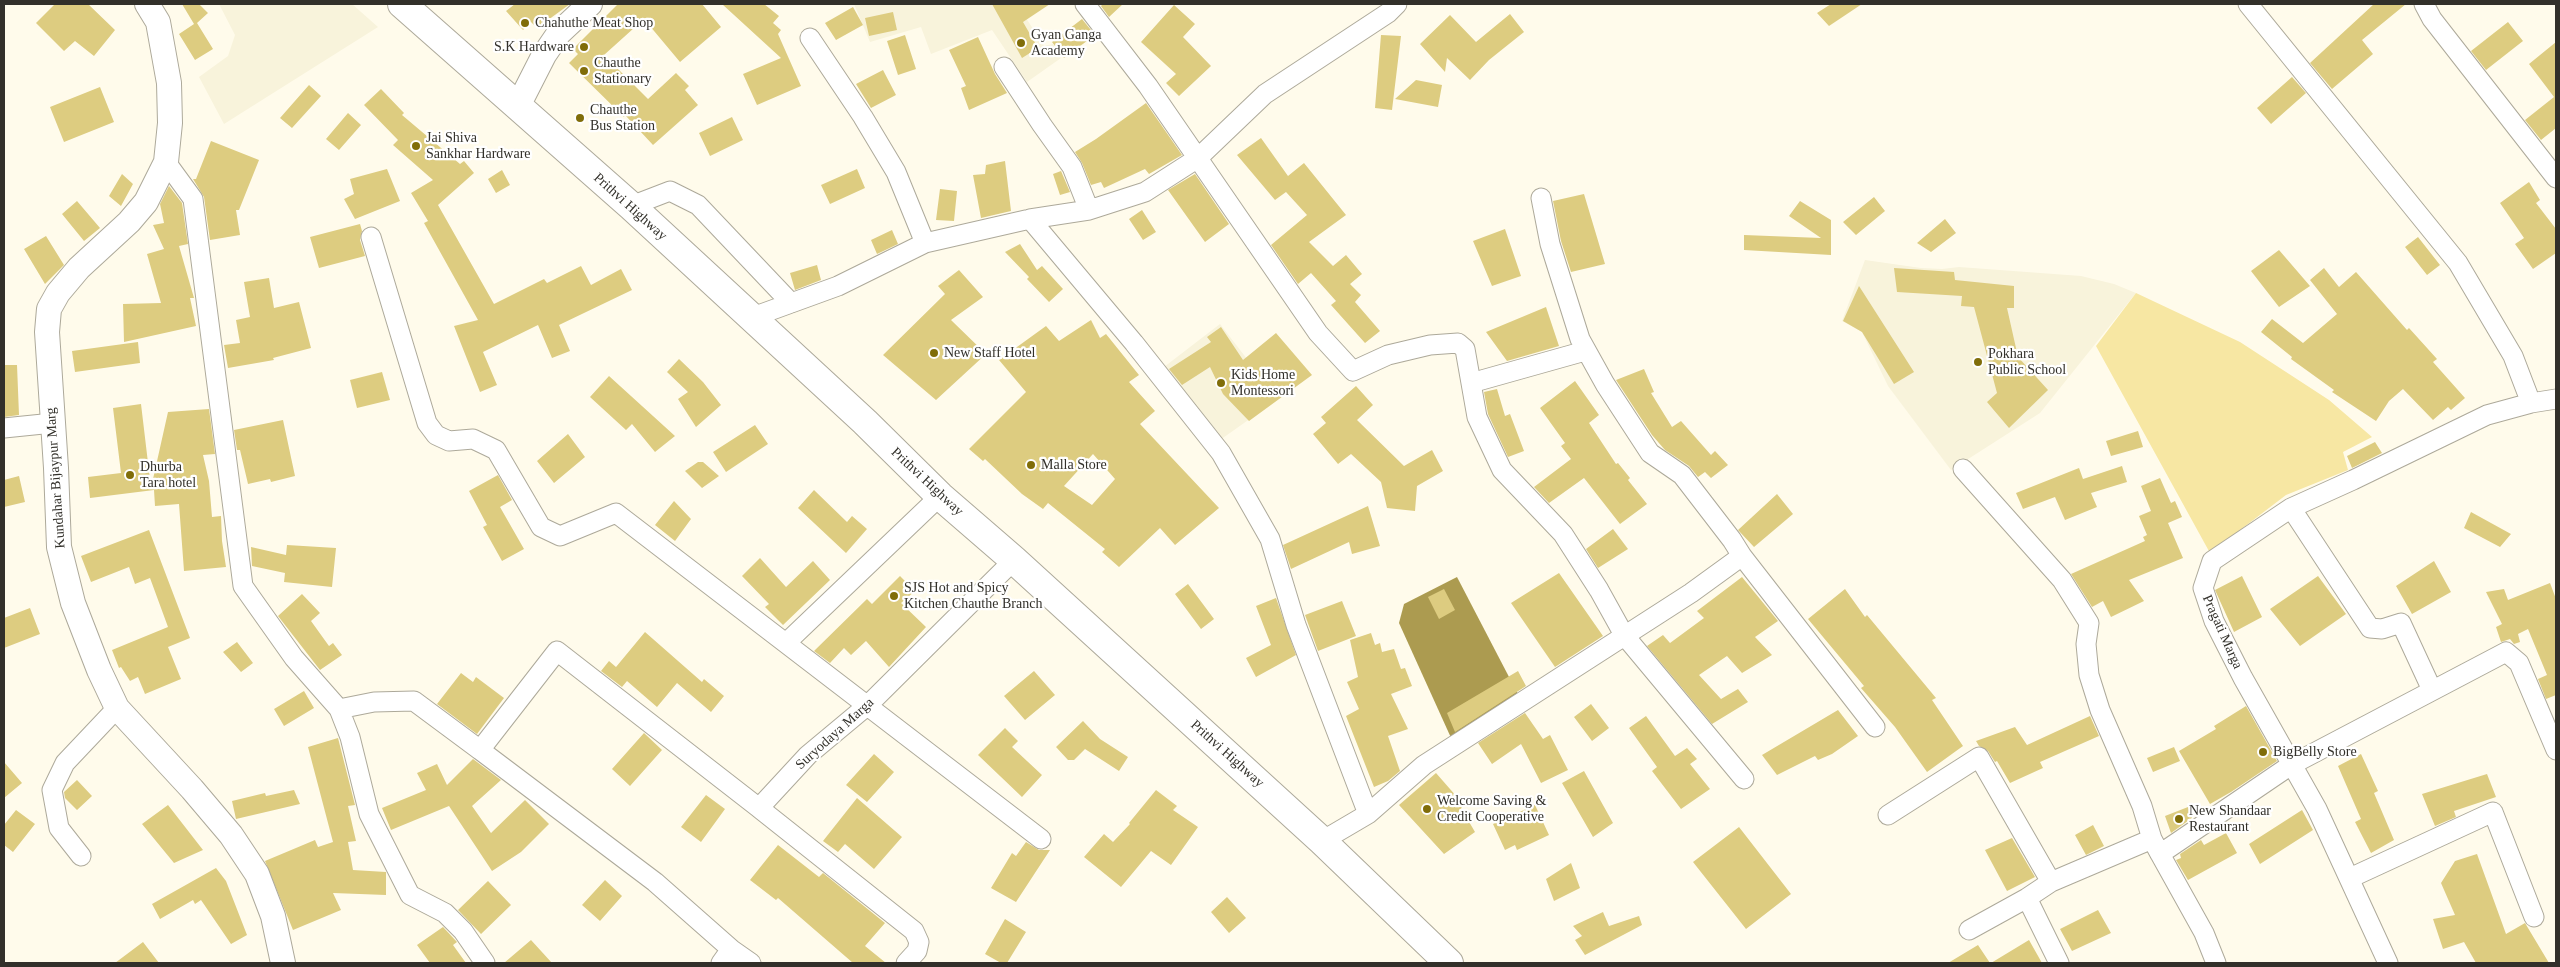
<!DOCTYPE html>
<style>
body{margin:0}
#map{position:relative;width:2560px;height:967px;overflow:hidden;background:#fffbeb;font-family:"Times New Roman",serif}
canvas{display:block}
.frame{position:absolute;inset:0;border:5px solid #32302a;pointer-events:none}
</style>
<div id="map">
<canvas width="2560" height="967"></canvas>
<div class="frame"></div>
</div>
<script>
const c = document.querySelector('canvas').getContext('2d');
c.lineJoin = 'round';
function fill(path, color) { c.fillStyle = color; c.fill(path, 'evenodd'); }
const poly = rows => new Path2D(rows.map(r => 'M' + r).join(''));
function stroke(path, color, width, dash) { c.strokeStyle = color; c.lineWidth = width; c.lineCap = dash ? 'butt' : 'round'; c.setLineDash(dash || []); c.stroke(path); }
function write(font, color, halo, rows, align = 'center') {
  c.font = font + ' "Times New Roman",serif'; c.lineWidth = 4.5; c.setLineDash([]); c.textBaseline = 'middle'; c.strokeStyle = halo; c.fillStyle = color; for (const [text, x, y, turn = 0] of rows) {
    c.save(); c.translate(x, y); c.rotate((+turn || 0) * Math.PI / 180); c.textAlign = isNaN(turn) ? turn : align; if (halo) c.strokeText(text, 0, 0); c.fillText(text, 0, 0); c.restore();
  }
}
const built = poly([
 [219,4,352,4,378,27,224,124,199,77,228,56,235,35],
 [854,4,1017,4,1044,46,1053,44,1061,58,1027,82,992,30,931,54,921,27,870,42],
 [1865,260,1921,268,1942,269,1959,267,2081,276,2114,284,2136,293,2040,413,1951,470,1888,386,1862,332,1842,321],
 [1220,324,1278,399,1220,440,1164,367]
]);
const green = poly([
 [2136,293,2240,342,2329,400,2372,437,2343,452,2348,470,2286,495,2210,553,2096,346]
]);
const water = poly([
 [1457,577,1521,700,1452,740,1399,623,1404,604]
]);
const building = poly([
 [55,4,88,4,115,30,94,56,75,41,64,51,36,23],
 [182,4,199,4,208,13,197,23,213,49,195,60,179,34,194,24],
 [515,4,570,4,537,28,531,22,523,30,506,11],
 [618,4,702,4,721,27,680,62,644,19,604,55,648,99,676,73,689,86,685,90,698,105,653,145,625,115,624,117,569,63,578,54,573,49],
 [722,4,764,4,779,16,773,23,781,30,778,34,801,86,757,105,743,74,781,58],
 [992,4,1050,4,1023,22,1038,48,1022,58],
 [1103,4,1123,4,1109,17,1101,6],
 [1831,4,1862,4,1829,26,1817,13],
 [2374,4,2406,4,2362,40,2373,54,2332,89,2310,63],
 [1174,5,1195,24,1183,37,1211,66,1179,96,1166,83,1176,74,1141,42],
 [853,7,863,25,836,40,825,23],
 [893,12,897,30,869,36,865,18],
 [1510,14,1524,32,1489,60,1470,80,1447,58,1445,72,1420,44,1450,15,1476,42],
 [1082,19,1095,35,1064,58,1052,42],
 [2508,22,2523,41,2486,70,2471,51],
 [905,35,916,69,898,75,887,41],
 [1381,35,1401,36,1392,110,1375,108],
 [978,37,995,74,1007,93,969,110,961,88,966,86,949,50],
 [2556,42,2556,128,2541,140,2525,120,2554,97,2529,64],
 [883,70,896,95,871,108,856,84],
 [2292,77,2306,93,2271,124,2257,108],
 [1416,80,1442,85,1438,107,1395,99],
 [309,85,321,96,292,128,280,118],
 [100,87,114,122,64,142,50,107],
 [381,89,404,113,402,115,460,164,464,161,474,173,438,205,494,304,544,279,547,283,581,266,591,285,621,269,632,290,559,325,570,351,552,358,538,325,483,352,497,385,480,392,454,326,478,320,424,223,428,221,411,193,433,180,393,145,398,140,364,105],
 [1146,103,1182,155,1149,174,1145,169,1104,188,1101,182,1091,185,1082,163,1075,152,1096,139],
 [348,113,361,125,339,150,326,139],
 [732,117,743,140,710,156,699,133],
 [1261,138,1288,176,1304,163,1346,215,1309,242,1333,266,1346,255,1362,274,1350,284,1361,295,1355,302,1380,331,1365,343,1331,305,1336,301,1311,273,1298,284,1271,245,1307,215,1286,192,1275,200,1237,155],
 [211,141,259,160,239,210,236,210,240,235,210,240,204,197,193,179,196,179],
 [1005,161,1011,211,981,218,973,175,985,174,986,165],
 [387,169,400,201,355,219,344,199,354,194,350,179],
 [857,169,865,188,830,204,821,185],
 [502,170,510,185,496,193,488,179],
 [1061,171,1070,192,1060,195,1053,174],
 [122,174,133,184,121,206,109,196],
 [1195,174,1229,224,1205,242,1168,190],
 [2529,182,2540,200,2536,203,2556,229,2556,253,2533,269,2515,244,2524,238,2500,203],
 [169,186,182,203,188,244,179,246,194,298,190,298,196,326,124,342,123,304,161,303,147,254,164,249,153,225,164,223,160,204],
 [940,189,957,191,954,221,936,220],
 [1584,194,1605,264,1571,272,1561,241,1553,201],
 [1874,197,1885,211,1856,235,1843,222],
 [77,201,100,228,84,241,62,214],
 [1800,201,1831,220,1831,255,1744,250,1744,235,1821,238,1789,216],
 [1142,210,1156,232,1143,240,1129,219],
 [1945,219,1956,233,1931,252,1917,243],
 [360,224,362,231,360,240,365,256,319,268,310,237],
 [1505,229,1521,276,1492,286,1473,241],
 [892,230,898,244,877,254,871,240],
 [46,236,64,265,45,284,24,249],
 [2418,237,2440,265,2427,275,2405,247],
 [1020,244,1037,270,1042,266,1063,289,1049,302,1027,279,1029,277,1005,252],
 [2279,250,2310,286,2279,307,2251,271],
 [817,265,821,280,795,290,790,273],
 [1894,268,1954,272,1955,280,2014,286,2014,308,2007,308,2018,357,2048,390,2009,428,1987,402,1997,393,1974,307,1961,306,1962,296,1897,292],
 [2324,268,2339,287,2356,272,2407,330,2409,328,2437,359,2433,362,2465,398,2451,410,2448,407,2433,420,2403,389,2389,401,2376,421,2332,392,2334,390,2291,359,2292,357,2261,332,2272,319,2303,343,2337,314,2310,280],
 [959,270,983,297,951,320,986,354,936,400,883,355,945,294,938,286],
 [269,278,274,308,299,302,311,348,273,358,274,360,228,368,224,345,240,343,236,320,250,317,244,282],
 [1859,286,1914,372,1894,384,1862,332,1843,321],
 [1546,307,1559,346,1507,361,1486,332],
 [1091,320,1100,338,1106,334,1139,375,1129,382,1155,411,1140,424,1219,508,1175,545,1160,528,1119,567,1102,552,1105,549,1048,503,1043,509,1022,494,985,459,983,461,969,449,1026,392,999,360,1046,326,1059,341],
 [1093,454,1115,479,1092,505,1064,486],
 [1221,327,1243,360,1276,333,1312,375,1249,421,1223,394,1210,367,1182,385,1169,369,1211,342,1207,337],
 [138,342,140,363,75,372,72,351],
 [679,359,703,382,721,405,696,427,678,399,688,392,667,372],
 [4,365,17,365,19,415,4,417],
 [1644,369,1654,392,1651,393,1672,427,1681,421,1711,455,1715,451,1728,465,1711,478,1705,472,1698,477,1689,466,1665,450,1652,435,1616,380],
 [382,372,390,400,357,408,350,380],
 [609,376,675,436,655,452,632,424,626,430,590,397],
 [1575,381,1599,415,1589,423,1616,464,1618,463,1630,478,1628,480,1647,504,1620,524,1584,478,1549,503,1534,487,1571,459,1561,446,1565,443,1540,408],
 [1356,386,1373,405,1357,420,1404,466,1432,450,1443,471,1417,486,1415,511,1387,508,1381,482,1351,454,1338,464,1313,434,1326,423,1321,417],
 [1497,389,1505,416,1510,414,1524,451,1508,457,1488,414,1484,392],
 [141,404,151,488,168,412,209,409,215,454,203,455,209,481,212,517,221,516,222,541,226,567,184,571,179,504,155,506,154,490,90,498,88,477,121,473,113,408],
 [283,420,295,476,271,482,270,479,248,484,240,450,237,450,234,430],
 [755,425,768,444,726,472,713,452],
 [2138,431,2143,447,2111,456,2106,441],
 [568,434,585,457,554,483,537,461],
 [2375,442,2382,453,2352,468,2347,456],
 [698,462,703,462,719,476,702,488,685,471],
 [2122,466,2127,482,2091,493,2097,507,2065,520,2055,497,2023,509,2016,493,2079,468,2083,479],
 [498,475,512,500,500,507,524,549,502,561,483,527,487,525,469,491],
 [19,476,25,502,4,507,4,480],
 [2160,478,2171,503,2175,501,2182,517,2168,523,2183,558,2129,580,2144,601,2111,617,2103,601,2092,607,2071,574,2145,541,2143,537,2147,535,2139,516,2151,511,2141,486],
 [814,490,847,522,852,516,867,529,846,553,798,508],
 [1777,494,1793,514,1754,547,1738,530],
 [674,501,691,519,675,541,655,525],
 [1368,506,1380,546,1352,554,1349,542,1291,569,1283,545],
 [2471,512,2511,534,2500,547,2464,528],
 [1613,529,1628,549,1598,568,1586,549],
 [149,530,190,638,168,647,181,679,145,694,138,677,130,681,121,667,119,668,112,650,168,627,150,578,135,584,129,567,91,582,81,556],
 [287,545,336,548,332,587,284,582,285,573,252,566,251,547,286,555],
 [760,558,786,587,813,561,830,580,783,625,765,607,769,604,742,576],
 [2434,561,2451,592,2412,614,2396,586],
 [1559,573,1603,636,1555,667,1511,603],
 [900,576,915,591,901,603,926,627,889,667,866,641,851,655,844,648,830,663,814,651,867,599,872,604],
 [2242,576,2262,617,2234,632,2215,590],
 [2318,576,2346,614,2300,646,2270,609],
 [1742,577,1778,621,1755,637,1772,655,1742,673,1727,656,1699,675,1721,699,1738,689,1748,702,1712,724,1647,646,1663,635,1670,643,1704,618,1697,611],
 [2550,583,2556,599,2556,695,2546,699,2538,679,2547,675,2528,629,2518,634,2520,642,2514,644,2510,639,2501,642,2496,627,2502,624,2486,592,2504,589,2508,600],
 [1188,584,1214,619,1201,629,1175,594],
 [1444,589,1455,610,1439,619,1428,597],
 [1845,589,1865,617,1867,615,1936,698,1932,700,1963,746,1927,772,1895,727,1861,688,1864,686,1808,619],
 [302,594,320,613,311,621,329,646,333,643,342,655,320,670,278,616],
 [1276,598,1296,655,1256,677,1246,658,1271,645,1256,606],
 [1342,601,1356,636,1318,651,1305,615],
 [30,608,40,634,4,648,4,618],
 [645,632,702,682,704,679,724,696,711,712,677,683,657,707,627,681,622,687,601,671,609,661,616,667],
 [1371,633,1375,645,1380,643,1382,652,1394,649,1401,669,1405,668,1412,686,1391,694,1408,729,1388,736,1400,771,1388,781,1374,787,1346,716,1359,709,1347,682,1358,677,1350,640],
 [237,642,253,663,241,672,223,652],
 [1034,671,1055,695,1025,720,1004,696],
 [1518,671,1526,686,1455,732,1447,713],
 [461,673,473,682,476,677,504,698,477,734,437,704],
 [304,691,314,708,284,726,274,709],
 [1591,704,1609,728,1592,741,1574,717],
 [2246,706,2277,761,2231,792,2210,804,2179,751,2216,729,2214,726],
 [1838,710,1858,736,1832,754,1818,760,1815,756,1777,775,1762,755],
 [1525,713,1543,739,1550,735,1568,770,1541,783,1521,744,1492,764,1478,743],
 [1646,716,1675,756,1687,748,1697,759,1690,764,1710,789,1681,809,1652,771,1657,767,1629,728],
 [2090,716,2099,736,2040,762,2043,768,2010,783,1997,761,1995,762,1988,751,1979,746,1976,741,2015,727,2027,745],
 [1083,721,1100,739,1128,757,1119,771,1085,749,1074,760,1068,760,1056,747],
 [1005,728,1018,741,1012,747,1042,775,1022,797,978,755],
 [644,733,662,750,630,786,612,769],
 [338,738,355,805,348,806,356,841,348,842,353,870,386,872,386,895,333,893,341,910,293,930,265,861,315,840,318,847,333,842,308,747],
 [2174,747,2180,761,2153,772,2147,758],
 [874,754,894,772,867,802,846,785],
 [2361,754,2378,791,2374,793,2394,840,2371,853,2355,822,2361,819,2338,766],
 [473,759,501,780,472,806,491,833,525,800,549,824,521,852,492,871,449,806,391,830,382,808,426,790,417,773,437,764,447,785],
 [4,762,22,783,4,798],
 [1584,771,1613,823,1593,837,1562,783],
 [1436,773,1464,805,1461,808,1475,832,1444,854,1399,805],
 [2487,774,2496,797,2454,811,2456,817,2435,826,2422,794],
 [77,780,92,796,77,810,65,798,64,792],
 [294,790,300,804,236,819,232,801,265,793,266,796],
 [1156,790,1177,806,1173,810,1198,827,1171,865,1151,851,1121,887,1084,857,1104,834,1113,842,1130,824,1129,823],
 [706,795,725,809,701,842,681,827],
 [857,798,902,837,874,869,845,844,838,852,823,841],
 [168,805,203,850,174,863,142,824],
 [1535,805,1549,835,1517,850,1515,845,1505,850,1493,824],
 [2188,807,2192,818,2171,833,2165,816],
 [16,810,35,824,13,852,4,845,4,825],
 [2302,810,2313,830,2260,864,2249,844],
 [2093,825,2104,846,2086,855,2075,835],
 [1739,827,1791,894,1746,929,1693,862],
 [2226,833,2237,853,2188,880,2176,860,2181,858,2180,854,2201,840,2204,845],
 [2012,838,2035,877,2007,891,1985,850],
 [1026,842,1039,850,1050,850,1016,902,991,888,1012,853,1016,856],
 [778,845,819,877,823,873,885,923,865,946,886,963,853,963,778,898,776,900,750,880],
 [2477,854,2506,934,2525,923,2549,963,2476,963,2464,942,2443,949,2433,919,2455,915,2441,883,2455,861],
 [1571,863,1580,888,1554,901,1546,879],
 [216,868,226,881,247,935,231,944,201,900,195,904,193,900,160,919,152,904],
 [605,880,622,896,600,921,582,905],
 [488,881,511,905,481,934,458,910],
 [1227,897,1246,918,1229,933,1211,912],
 [2098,910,2111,933,2072,951,2060,929],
 [1603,912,1609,926,1639,916,1642,925,1585,955,1575,940,1582,936,1573,926],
 [1005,919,1026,932,1007,963,1001,963,985,954],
 [443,927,457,942,453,945,466,963,430,963,417,945],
 [531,940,552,963,504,963],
 [2029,940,2042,963,1991,963],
 [143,942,159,963,115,963],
 [1978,945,1990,963,1948,963]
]);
const minor = poly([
 [1085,4,1148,86,1318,333,1353,371,1388,355,1430,345,1458,343,1465,349,1477,417,1502,470,1563,534,1599,590,1624,635,1744,779],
 [2248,4,2458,263,2513,356,2531,403],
 [2424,4,2432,19,2556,178],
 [810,38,863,117,896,172,925,243],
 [1004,67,1042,125,1072,167,1089,210],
 [166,162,193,199,243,586,294,658,339,709,374,702,414,701,480,750],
 [1541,198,1550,244,1580,339,1605,384,1650,453,1682,475,1732,540,1742,556,1875,727],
 [631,206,670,191,698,205,791,303],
 [1030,219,1134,343,1221,453,1270,539,1296,625,1368,814],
 [371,237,427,423,436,435,449,441,473,439,496,450,541,527,560,536,616,513,1041,839],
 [750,318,838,286,925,243,1030,219,1089,210,1145,192,1198,158,1265,94,1388,13,1397,4],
 [1471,383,1585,351],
 [4,428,53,423],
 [1963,469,2062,580,2089,623,2086,644,2089,675,2100,710,2142,806,2152,839],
 [2291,508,2370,628,2382,629,2401,623,2432,690],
 [787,642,940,496],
 [339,709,350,737,369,814,410,895,445,913,463,931,485,963],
 [1888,815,1979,757,2051,882],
 [1322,841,1368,814,1424,765,1691,593,1742,556],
 [2160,854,2204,933,2216,963],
 [81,856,59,828,52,790,65,763,117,708],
 [2350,878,2493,812,2534,917],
 [1969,930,2027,898],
 [731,949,655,882,480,750,557,651,759,808],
 [721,963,731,949,751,963],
 [906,963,917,951,919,942,914,931,759,808,808,755,868,705,1014,560],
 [2059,963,2027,898,2051,882,2152,839,2160,854,2291,765,2506,652,2519,663,2556,750],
 [2388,963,2317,809,2243,678,2214,621,2203,588,2212,561,2291,508,2353,480,2487,415,2531,403,2556,399]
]);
const major = poly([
 [147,4,158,22,169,83,170,123,166,162,146,202,129,222,79,268,58,293,49,309,47,332,56,468,59,547,73,603,99,670,117,708,192,789,231,835,257,874,273,916,283,963],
 [518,106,544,55,559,33,590,4]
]);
const highway = poly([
 [402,4,631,206,865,422,940,496,1014,560,1322,841,1449,963]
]);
const markers = [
 [525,23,5,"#806d09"],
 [1021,43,5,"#806d09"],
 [584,47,5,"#806d09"],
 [584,71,5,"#806d09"],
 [580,118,5,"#806d09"],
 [416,146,5,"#806d09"],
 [934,353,5,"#806d09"],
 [1978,362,5,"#806d09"],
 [1221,383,5,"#806d09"],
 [1031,465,5,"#806d09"],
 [130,475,5,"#806d09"],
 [894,596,5,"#806d09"],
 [2263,752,5,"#806d09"],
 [1427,809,5,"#806d09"],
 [2179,819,5,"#806d09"]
];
const poiNames = [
 ["Chahuthe Meat Shop",535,23],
 ["Gyan Ganga",1031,35],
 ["Academy",1031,51],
 ["S.K Hardware",574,47,"right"],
 ["Chauthe",594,63],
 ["Stationary",594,79],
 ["Chauthe",590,110],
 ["Bus Station",590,126],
 ["Jai Shiva",426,138],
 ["Sankhar Hardware",426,154],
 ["New Staff Hotel",944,353],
 ["Pokhara",1988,354],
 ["Public School",1988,370],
 ["Kids Home",1231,375],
 ["Montessori",1231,391],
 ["Malla Store",1041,465],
 ["Dhurba",140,467],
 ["Tara hotel",140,483],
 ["SJS Hot and Spicy",904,588],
 ["Kitchen Chauthe Branch",904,604],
 ["BigBelly Store",2273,752],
 ["Welcome Saving &",1437,801],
 ["Credit Cooperative",1437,817],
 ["New Shandaar",2189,811],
 ["Restaurant",2189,827]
];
const streetNames = [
 ["Prithvi Highway",630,207,42],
 ["Kundahar Bijaypur Marg",56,478,-94],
 ["Prithvi Highway",927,482,43],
 ["Pragati Marga",2222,632,66],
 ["Suryodaya Marga",835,734,-42],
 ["Prithvi Highway",1227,754,42]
];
fill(built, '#f8f3db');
fill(green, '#f7e7a3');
fill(water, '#ac9b50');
fill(building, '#ddcc80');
stroke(minor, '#ada99a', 21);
stroke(major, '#ada99a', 26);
stroke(highway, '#ada99a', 30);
stroke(minor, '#fff', 19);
stroke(major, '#fff', 24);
stroke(highway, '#fff', 28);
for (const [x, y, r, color] of markers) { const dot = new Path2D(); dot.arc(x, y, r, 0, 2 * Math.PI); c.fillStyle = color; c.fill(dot); stroke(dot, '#fff', 2); }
write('14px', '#32302a', '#fff', poiNames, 'left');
write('14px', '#32302a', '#fff', streetNames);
</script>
